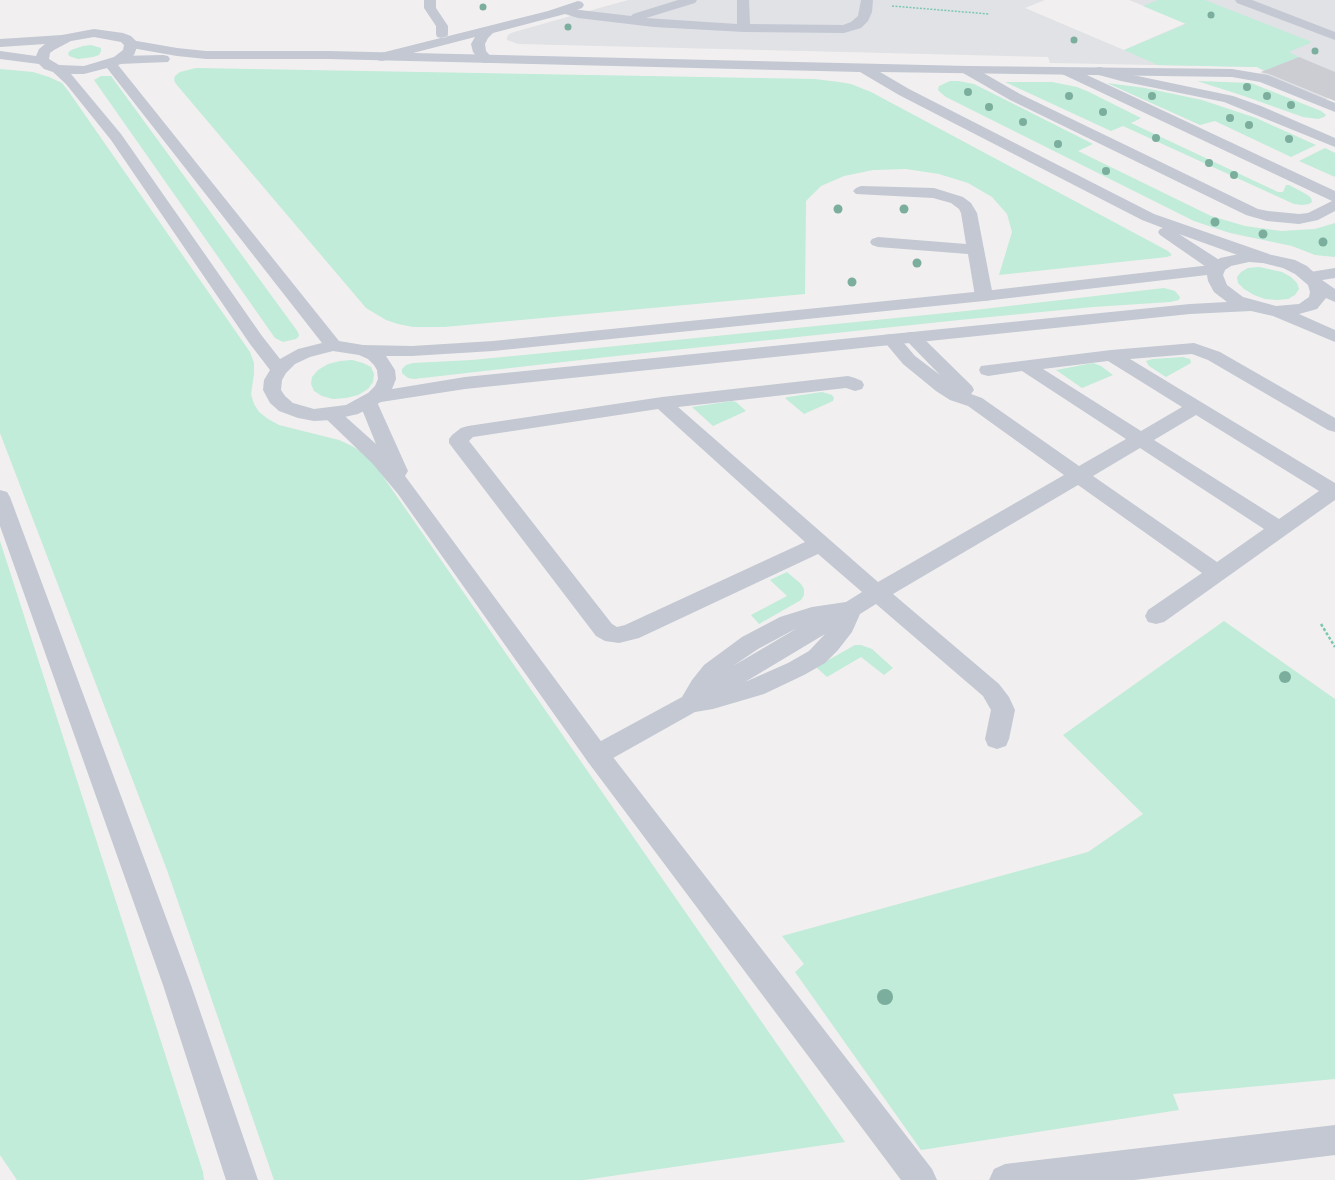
<!DOCTYPE html>
<style>
body{margin:0}
canvas{display:block;background:#f1efef}
</style>
<canvas width="1335" height="1180"></canvas>
<script>
const c = document.querySelector('canvas').getContext('2d');
c.lineJoin = 'round';
function fill(path, color) { c.fillStyle = color; c.fill(path, 'evenodd'); }
const poly = rows => new Path2D(rows.map(r => 'M' + r).join(''));
function stroke(path, color, width, dash) { c.strokeStyle = color; c.lineWidth = width; c.lineCap = dash ? 'butt' : 'round'; c.setLineDash(dash || []); c.stroke(path); }
const airport = poly([
 [628,0,1045,0,1025,8,1124,50,1186,23,1129,0,1335,0,1335,96,1324,100,1260,73,1264,71,1257,67,1050,63,1048,57,518,44,507,40,507,37,509,34,514,32]
]);
const green = poly([
 [1158,0,1205,0,1312,42,1289,52,1299,57,1265,71,1257,67,1158,65,1124,50,1186,24,1143,6],
 [91,45,101,48,101,51,99,55,93,57,78,59,69,56,68,53,71,50,83,46],
 [196,68,815,79,839,82,851,84,871,92,1168,251,1172,255,1167,257,999,275,1012,232,1007,214,992,197,968,183,939,174,906,169,873,170,844,176,821,186,806,201,805,294,444,327,413,327,398,324,386,320,366,308,176,84,174,80,175,76,180,72],
 [0,69,33,72,49,77,62,83,69,92,250,352,254,363,254,374,251,394,254,404,259,412,268,419,279,425,339,440,352,446,364,453,373,462,845,1142,584,1180,274,1180,167,870,0,433],
 [101,76,111,76,298,332,299,336,296,339,283,342,275,338,94,80],
 [950,81,958,81,974,84,1093,144,1078,151,1211,216,1245,226,1281,231,1315,229,1335,223,1335,257,1315,255,1292,246,1230,233,1194,221,946,97,941,93,938,90,939,86],
 [1197,81,1251,83,1321,111,1326,115,1324,117,1318,119,1303,117,1244,96],
 [1005,82,1052,82,1077,87,1089,92,1141,118,1131,123,1278,192,1283,192,1286,185,1289,185,1306,194,1311,198,1312,202,1309,204,1302,205,1294,204,1123,126,1111,131],
 [1107,83,1145,88,1202,100,1256,118,1316,145,1291,157,1215,121,1200,125],
 [1325,148,1335,153,1335,177,1299,161],
 [1259,267,1282,272,1291,277,1297,283,1299,289,1295,295,1288,299,1277,300,1265,299,1254,295,1244,289,1238,283,1237,277,1241,272,1248,268],
 [1164,288,1175,291,1180,297,1179,300,1170,302,1093,307,969,319,607,357,414,379,408,378,402,373,402,369,406,365,413,363,472,360,606,347,966,311],
 [1183,357,1190,359,1191,363,1166,377,1149,366,1146,361,1152,359],
 [352,360,363,363,371,367,374,374,373,382,368,389,358,395,346,398,333,399,322,396,314,391,311,384,312,377,318,370,328,364,340,361],
 [1093,363,1101,366,1113,375,1082,388,1056,370],
 [822,392,832,395,834,398,833,401,804,414,785,398,788,397],
 [732,401,736,402,746,411,713,426,692,407],
 [0,541,203,1172,204,1180,17,1180,0,1155],
 [787,572,801,584,804,589,804,595,801,600,759,624,751,615,787,596,770,580],
 [1224,621,1335,699,1335,1079,1173,1094,1179,1110,921,1150,795,972,804,964,782,936,1088,852,1143,814,1063,735],
 [855,645,861,645,872,649,893,668,884,675,861,657,827,677,816,667]
]);
const building = poly([
 [1299,57,1335,72,1335,101,1269,74,1261,72]
]);
const pathFar1 = poly([
 [892,6,989,14]
]);
const path = poly([
 [1321,624,1335,647]
]);
const service = poly([
 [424,0,436,0,436,8,448,26,448,34,447,37,442,38,437,37,436,34,436,26,424,8,424,0],
 [678,0,697,0,695,3,646,18,737,24,737,0,749,0,750,24,843,25,851,22,858,16,861,0,873,0,872,12,868,21,861,28,844,33,744,32,654,27,578,18,565,14,493,33,488,38,485,44,486,51,493,59,491,62,486,63,481,62,473,52,471,44,475,37,382,61,377,60,375,57,377,54,548,11,578,1,582,2,584,5,582,8,577,10,580,10,631,16,633,14,678,0],
 [1235,0,1252,0,1335,32,1335,40,1237,3,1235,0],
 [968,66,973,67,1020,94,1258,209,1268,211,1299,214,1308,213,1332,201,1062,74,1060,71,1062,68,1072,68,1335,191,1335,211,1318,220,1299,224,1267,221,1246,215,1010,100,963,73,961,70,963,67,968,66],
 [1100,67,1123,73,1233,96,1261,106,1335,138,1335,147,1224,102,1121,81,1095,74,1093,71,1095,68,1100,67],
 [861,186,934,188,963,197,971,203,977,213,993,296,990,300,984,301,978,300,975,296,968,254,878,247,872,245,870,242,872,239,878,237,966,244,961,213,959,209,951,203,933,198,856,194,853,191,856,188,861,186],
 [912,332,918,333,972,386,974,390,971,394,982,398,1079,466,1126,439,1022,371,988,376,981,374,979,370,981,366,1111,350,1194,343,1220,352,1335,418,1335,432,1328,430,1208,360,1192,354,1130,359,1335,483,1335,500,1164,622,1156,624,1148,622,1145,616,1148,610,1202,573,1078,485,893,594,999,684,1009,697,1015,710,1009,739,1006,746,997,749,988,746,985,739,991,710,983,696,876,604,860,614,852,632,838,650,825,663,804,675,764,694,713,709,695,712,606,762,597,765,588,762,585,755,588,748,682,697,692,680,704,665,742,637,780,617,812,607,846,602,862,592,818,554,639,638,619,643,605,641,596,636,452,447,449,443,449,439,452,435,461,428,468,426,662,397,848,376,855,378,862,381,864,385,862,389,855,391,846,388,678,407,878,582,1064,475,968,406,950,400,936,391,903,364,882,339,885,335,891,334,897,335,915,356,940,375,903,337,906,333,912,332],
 [1108,361,1182,407,1141,431,1043,369,1108,361],
 [658,409,805,542,625,625,617,627,612,624,469,441,473,437,658,409],
 [1196,415,1319,491,1279,519,1154,440,1196,415],
 [1140,448,1264,529,1217,562,1093,476,1140,448],
 [797,628,789,633,733,666,758,649,797,628],
 [825,634,809,651,788,663,745,682,825,634]
]);
const minor = poly([
 [131,40,177,48,206,51,328,51,968,66,1232,69,1268,75,1335,103,1335,112,1260,82,1232,77,880,72,909,89,1154,214,1269,254,1271,258,1269,262,1263,263,1257,262,1179,234,1224,263,1226,267,1224,271,1218,272,1212,271,1160,235,1158,232,1160,229,1163,228,1142,220,899,95,860,72,328,59,206,59,177,56,126,47,124,44,126,41,131,40],
 [163,55,168,56,170,59,168,62,119,64,114,63,112,60,114,57,119,56,163,55],
 [1335,268,1335,278,1310,282,1304,281,1302,277,1304,273,1335,268],
 [368,396,375,398,377,402,408,471,405,476,606,748,932,1169,937,1180,901,1180,588,762,398,494,372,463,321,414,324,410,331,408,338,410,376,444,359,402,361,398,368,396],
 [0,490,7,492,10,497,191,985,258,1180,226,1180,163,985,0,526,0,490],
 [1335,1125,1335,1155,1134,1180,989,1180,994,1169,1005,1164,1335,1125]
]);
const tertiary = poly([
 [94,29,123,33,131,36,136,41,138,44,134,55,124,63,118,65,339,341,363,345,412,346,493,341,984,291,1211,265,1220,258,1249,252,1263,253,1295,260,1307,266,1322,280,1335,289,1335,302,1326,298,1317,309,1299,314,1335,330,1335,342,1273,316,1251,311,1190,314,465,389,381,402,358,414,331,420,314,421,298,418,279,411,270,403,263,390,264,380,270,370,250,344,111,140,66,84,53,72,44,69,39,64,0,59,0,51,36,56,39,49,45,44,0,47,0,39,62,35,94,29],
 [94,37,121,42,124,45,123,50,114,57,84,66,59,65,49,59,50,53,54,50,71,41,94,37],
 [107,68,322,343,298,349,280,359,262,336,121,134,71,74,84,74,107,68],
 [1249,262,1263,263,1283,268,1295,274,1308,285,1310,292,1309,297,1299,304,1276,306,1243,297,1227,285,1223,275,1225,270,1231,266,1249,262],
 [1207,275,1208,281,1214,292,1227,302,1190,304,465,377,392,389,396,379,395,370,386,356,412,356,493,351,984,301,1207,275],
 [333,351,359,355,368,359,374,365,377,370,378,379,375,386,368,393,346,405,314,409,293,403,285,396,281,390,282,380,286,373,295,364,310,357,333,351]
]);
const trees = [
 [483,7,3.5],
 [1211,15,3.5],
 [568,27,3.5],
 [1074,40,3.5],
 [1315,51,3.5],
 [1247,87,4],
 [968,92,4],
 [1069,96,4],
 [1152,96,4],
 [1267,96,4],
 [1291,105,4],
 [989,107,4],
 [1103,112,4],
 [1230,118,4],
 [1023,122,4],
 [1249,125,4],
 [1156,138,4],
 [1289,139,4],
 [1058,144,4],
 [1209,163,4],
 [1106,171,4],
 [1234,175,4],
 [838,209,4.5],
 [904,209,4.5],
 [1215,222,4.5],
 [1263,234,4.5],
 [1323,242,4.5],
 [917,263,4.5],
 [852,282,4.5],
 [1285,677,6],
 [885,997,8]
];
fill(airport, '#e1e2e6');
fill(green, '#c0ecd9');
fill(building, '#cccdd3');
stroke(pathFar1, '#7ac8b0', 1.5, [2, 1.5]);
stroke(path, '#7ac8b0', 2.5, [3, 2]);
fill(service, '#c3c8d3');
fill(minor, '#c3c8d3');
fill(tertiary, '#c3c8d3');
c.fillStyle = '#7cae9e';
for (const [x, y, r] of trees) { c.beginPath(); c.arc(x, y, r, 0, 2 * Math.PI); c.fill(); }
</script>
